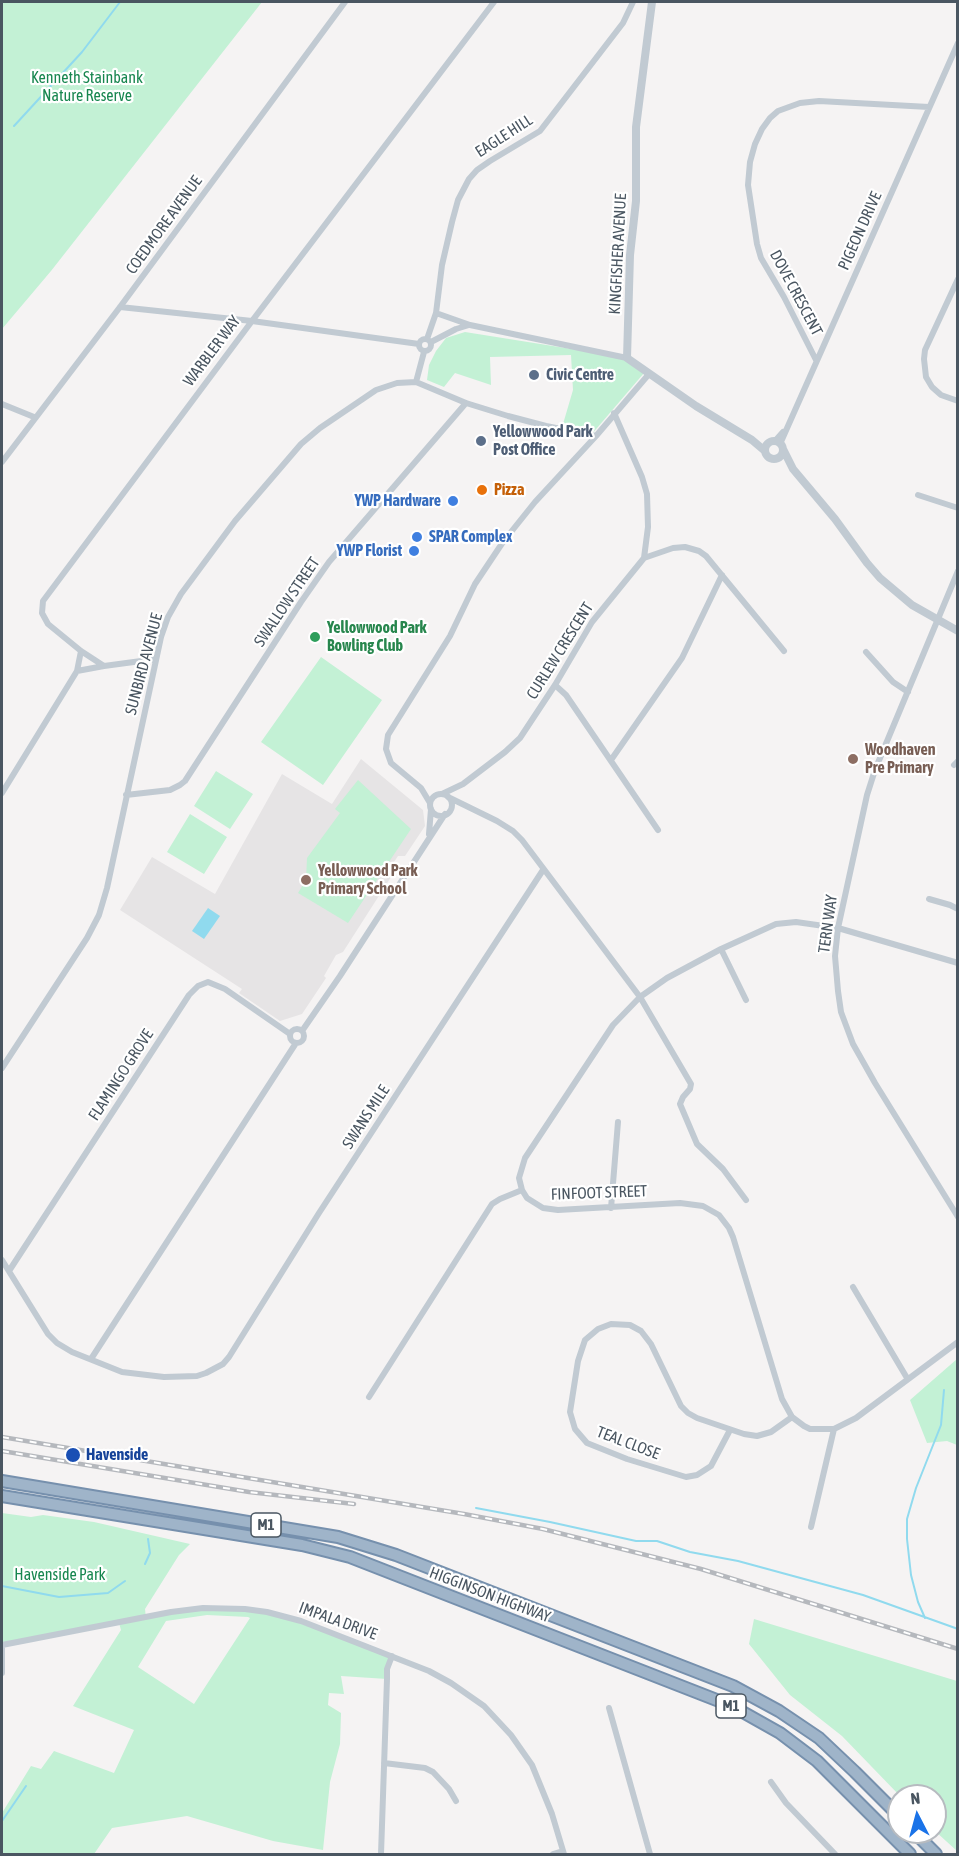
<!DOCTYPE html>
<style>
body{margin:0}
#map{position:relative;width:959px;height:1856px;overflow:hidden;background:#f5f3f3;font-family:"Asap Condensed",sans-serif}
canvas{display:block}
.frame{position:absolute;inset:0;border:3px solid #4a5661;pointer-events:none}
.north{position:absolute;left:887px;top:1784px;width:60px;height:60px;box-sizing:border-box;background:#fff;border:2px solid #b7bbc0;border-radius:50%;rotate:354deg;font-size:16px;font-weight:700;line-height:24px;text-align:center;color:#4a5661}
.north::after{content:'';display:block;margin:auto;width:21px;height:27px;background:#1a73e8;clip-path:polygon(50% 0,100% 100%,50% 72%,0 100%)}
</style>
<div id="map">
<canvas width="959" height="1856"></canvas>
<div class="frame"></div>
<div class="north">N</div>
</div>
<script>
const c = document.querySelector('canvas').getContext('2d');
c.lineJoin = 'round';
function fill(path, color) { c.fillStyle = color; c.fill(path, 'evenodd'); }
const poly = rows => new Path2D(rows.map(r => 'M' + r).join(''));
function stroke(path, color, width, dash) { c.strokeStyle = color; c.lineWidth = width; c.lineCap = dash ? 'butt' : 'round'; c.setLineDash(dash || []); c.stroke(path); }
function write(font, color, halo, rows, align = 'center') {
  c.font = font + ' "Asap Condensed",sans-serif'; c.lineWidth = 4.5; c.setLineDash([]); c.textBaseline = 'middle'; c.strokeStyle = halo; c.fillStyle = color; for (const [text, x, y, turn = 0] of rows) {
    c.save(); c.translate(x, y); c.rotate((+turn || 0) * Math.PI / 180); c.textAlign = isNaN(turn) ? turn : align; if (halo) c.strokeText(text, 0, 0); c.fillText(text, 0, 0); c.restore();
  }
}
const education = poly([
 [361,759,423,810,425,826,405,856,398,856,394,862,398,866,343,952,336,955,324,976,326,978,302,1014,280,1021,239,993,242,989,120,910,152,857,215,894,282,774,332,804]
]);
const green = poly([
 [2,2,262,2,51,271,2,329],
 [465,332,622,357,644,373,591,435,563,424,573,390,571,355,490,357,491,385,455,373,444,387,427,380,429,365,436,351,446,338],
 [321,657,382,700,323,785,261,742],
 [216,771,253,794,230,829,194,806],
 [358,780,411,829,348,923,298,893,306,880,307,858,340,813,335,809],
 [190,814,227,837,204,874,167,852],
 [957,1359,957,1445,947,1441,927,1443,910,1400],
 [2,1513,31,1517,43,1515,94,1522,190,1544,179,1555,145,1609,146,1618,190,1609,268,1612,392,1656,387,1679,341,1676,344,1694,329,1693,328,1705,341,1713,340,1744,330,1782,323,1850,273,1841,187,1816,112,1828,94,1854,2,1854,2,1813,31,1766,41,1769,54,1751,114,1773,134,1730,73,1706,121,1630,119,1623,2,1645],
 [207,1615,248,1617,250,1618,194,1704,138,1667,166,1621],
 [754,1619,957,1681,957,1851,935,1831,935,1796,900,1796,842,1736,790,1695,749,1644]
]);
const water = poly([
 [208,908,220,916,204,939,192,931]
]);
const stream = poly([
 [14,126,82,52,120,2],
 [476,1508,550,1522,636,1541,657,1541,690,1552,738,1561,863,1595,958,1629],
 [145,1564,150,1553,148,1539],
 [2,1586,59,1597,108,1593,125,1581],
 [925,1618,918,1602,911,1575,907,1539,907,1519,916,1488,941,1425,944,1390],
 [2,1821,26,1786]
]);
const minor = poly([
 [958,279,925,350,924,359,926,377,932,387,941,395,958,401],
 [120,307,252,321,419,344],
 [436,313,470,325,627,358],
 '419 345a6 6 0 1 1 12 0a6 6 0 1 1-12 0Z',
 [427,339,436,313,442,265,452,222,458,200,469,179,477,170,490,161,540,131,623,23,633,2],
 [431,342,456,329,469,325],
 [816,360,784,297,761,258,757,244,748,185,750,162,755,144,762,129,770,118,778,111,800,103,819,101,929,107],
 [416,382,466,403,508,416,546,426,596,436],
 [2,404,34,417],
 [775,441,783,432],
 [780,444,958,43],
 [2,462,120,307,345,2],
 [918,495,958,508],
 [644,558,673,548,685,547,699,551,706,556,784,651],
 [958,571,875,770,867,795,838,928,835,956,838,991,841,1012,853,1044,875,1083,958,1217],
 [866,652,893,682,908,692],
 [156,659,104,666,81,651,48,624,42,613,43,601,252,321,494,2],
 [77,671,104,666],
 [555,685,566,695,658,830],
 [611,760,682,658,722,575],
 [954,765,958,761],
 [2,793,77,671,81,651],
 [442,794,463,784,505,752,520,738,555,685,592,622,644,558,648,527,647,494,642,477,614,413],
 '430 805a11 11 0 1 1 22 0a11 11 0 1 1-22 0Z',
 [126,795,170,790,180,785,185,781,301,602,329,562,466,403],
 [448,797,497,821,513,831,522,840,640,997,691,1084,690,1089,683,1097,680,1104,697,1144,723,1169,746,1200],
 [430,803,421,788,391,763,386,749,388,735,450,636,475,584,503,542,535,502,596,436,649,374],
 [429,834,431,809],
 [929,899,950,905,958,909],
 [721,949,746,1000],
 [958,963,838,928,796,922,776,924,721,949,667,978,640,997,613,1025,525,1158,519,1178,522,1190,527,1198,543,1208,558,1210,680,1203,703,1206,719,1215,729,1228,733,1237,782,1399,792,1417,804,1426,810,1429,834,1429,856,1418,958,1342],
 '290 1036a7 7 0 1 1 14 0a7 7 0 1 1-14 0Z',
 [302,1031,340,976,445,814],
 [2,1068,87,938,99,915,107,888,161,637,168,617,181,594,235,521,301,444,320,428,376,390,397,383,416,382,424,352],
 [611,1208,618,1122],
 [2,1260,48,1334,57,1343,72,1352,122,1372,164,1377,197,1376,206,1373,223,1364,229,1357,319,1213,543,870],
 [9,1271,189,995,198,986,208,982,225,989,290,1034],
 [853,1287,907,1378],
 [91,1359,296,1043],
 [369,1397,492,1204,500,1199,522,1190],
 [730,1430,711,1466,697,1475,686,1477,627,1459,587,1443,575,1429,570,1412,578,1361,585,1340,598,1329,611,1324,630,1325,641,1331,651,1344,681,1406,688,1413,697,1418,744,1434,757,1436,771,1432,792,1417],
 [811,1527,834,1429],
 [2,1645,171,1612,203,1608,245,1609,267,1612,301,1621,429,1671,451,1683,484,1706,511,1735,532,1765,552,1814,564,1854],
 [2,1646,2,1673],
 [609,1708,650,1854],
 [384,1763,425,1768,433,1772,449,1789,456,1801],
 [771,1782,786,1803,835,1854],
 [381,1854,387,1679,387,1669,392,1656],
 [553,1854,563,1851]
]);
const tertiary = poly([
 [652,2,636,127,636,201,630,255,627,358,696,406,752,440,765,451],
 '765 450a9 9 0 1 1 18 0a9 9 0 1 1-18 0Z',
 [783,449,793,469,835,519,867,563,880,578,912,605,958,631]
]);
const trunk = poly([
 [2,1481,338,1537,396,1555,733,1686,779,1711,819,1738,855,1772,899,1816],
 [2,1496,302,1545,350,1557,732,1706,780,1733,817,1761,910,1854],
 [914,1832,936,1854]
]);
const rail = poly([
 [2,1437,464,1514,543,1529,701,1569,958,1649],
 [2,1451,249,1492,354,1504]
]);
const markers = [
 [534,375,6,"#5c6f8a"],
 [481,441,6,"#5c6f8a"],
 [482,490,6,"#e8710a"],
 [453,501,6,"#3f7fe0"],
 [417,537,6,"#3f7fe0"],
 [414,551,6,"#3f7fe0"],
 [315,637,6,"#2e9e5b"],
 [853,759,6,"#8d6e63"],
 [306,880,6,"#8d6e63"],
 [73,1455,8,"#1a4fb4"]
];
const shields = [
 [266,1525,30],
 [731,1706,30]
];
const shieldNames = [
 ["M1",266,1525],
 ["M1",731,1706]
];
const parkNames = [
 ["Kenneth Stainbank",87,78],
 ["Nature Reserve",87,96],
 ["Havenside Park",60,1575]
];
const streetNames = [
 ["EAGLE HILL",504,136,-33],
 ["COEDMORE AVENUE",164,225,-54],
 ["PIGEON DRIVE",860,231,-66],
 ["KINGFISHER AVENUE",618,254,-87],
 ["DOVE CRESCENT",796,293,62],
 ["WARBLER WAY",212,351,-53],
 ["SWALLOW STREET",287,602,-56],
 ["CURLEW CRESCENT",560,651,-58],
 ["SUNBIRD AVENUE",144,664,-75],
 ["TERN WAY",828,924,-82],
 ["FLAMINGO GROVE",121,1075,-57],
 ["SWANS MILE",366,1117,-57],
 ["FINFOOT STREET",599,1193,-2],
 ["TEAL CLOSE",628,1443,21],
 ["HIGGINSON HIGHWAY",490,1595,21],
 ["IMPALA DRIVE",338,1621,20]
];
const serviceNames = [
 ["Civic Centre",546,375],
 ["Yellowwood Park",493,432],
 ["Post Office",493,450]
];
const foodNames = [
 ["Pizza",494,490]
];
const shopNames = [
 ["YWP Hardware",441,501],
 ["SPAR Complex",429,537,"left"],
 ["YWP Florist",402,551]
];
const leisureNames = [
 ["Yellowwood Park",327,628],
 ["Bowling Club",327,646]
];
const educationNames = [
 ["Woodhaven",865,750],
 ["Pre Primary",865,768],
 ["Yellowwood Park",318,871],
 ["Primary School",318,889]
];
const transitNames = [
 ["Havenside",86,1455]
];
fill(education, '#e6e4e5');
fill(green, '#c3f1d5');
fill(water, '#90daee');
stroke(stream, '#90daee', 2);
stroke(trunk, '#7690ad', 14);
stroke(minor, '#c1cad2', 6);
stroke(tertiary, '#c1cad2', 8);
stroke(trunk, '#9fb4c9', 10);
stroke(rail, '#b5b8bd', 4.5);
stroke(rail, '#fff', 2, [7]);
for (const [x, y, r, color] of markers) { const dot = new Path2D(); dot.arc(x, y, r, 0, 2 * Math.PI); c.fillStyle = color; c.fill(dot); stroke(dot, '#fff', 2); }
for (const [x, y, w] of shields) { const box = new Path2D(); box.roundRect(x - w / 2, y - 12, w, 24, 4.5); c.fillStyle = '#fff'; c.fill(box); stroke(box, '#4a5661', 1.5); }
write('bold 15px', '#4a5661', null, shieldNames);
write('16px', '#17864f', '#fff', parkNames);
write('16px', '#4a5661', '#fff', streetNames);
write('bold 16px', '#4e5e75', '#fff', serviceNames, 'left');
write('bold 16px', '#c56008', '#fff', foodNames, 'left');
write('bold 16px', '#366cbe', '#fff', shopNames, 'right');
write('bold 16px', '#27864d', '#fff', leisureNames, 'left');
write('bold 16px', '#785e54', '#fff', educationNames, 'left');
write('bold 16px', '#164399', '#fff', transitNames, 'left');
</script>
